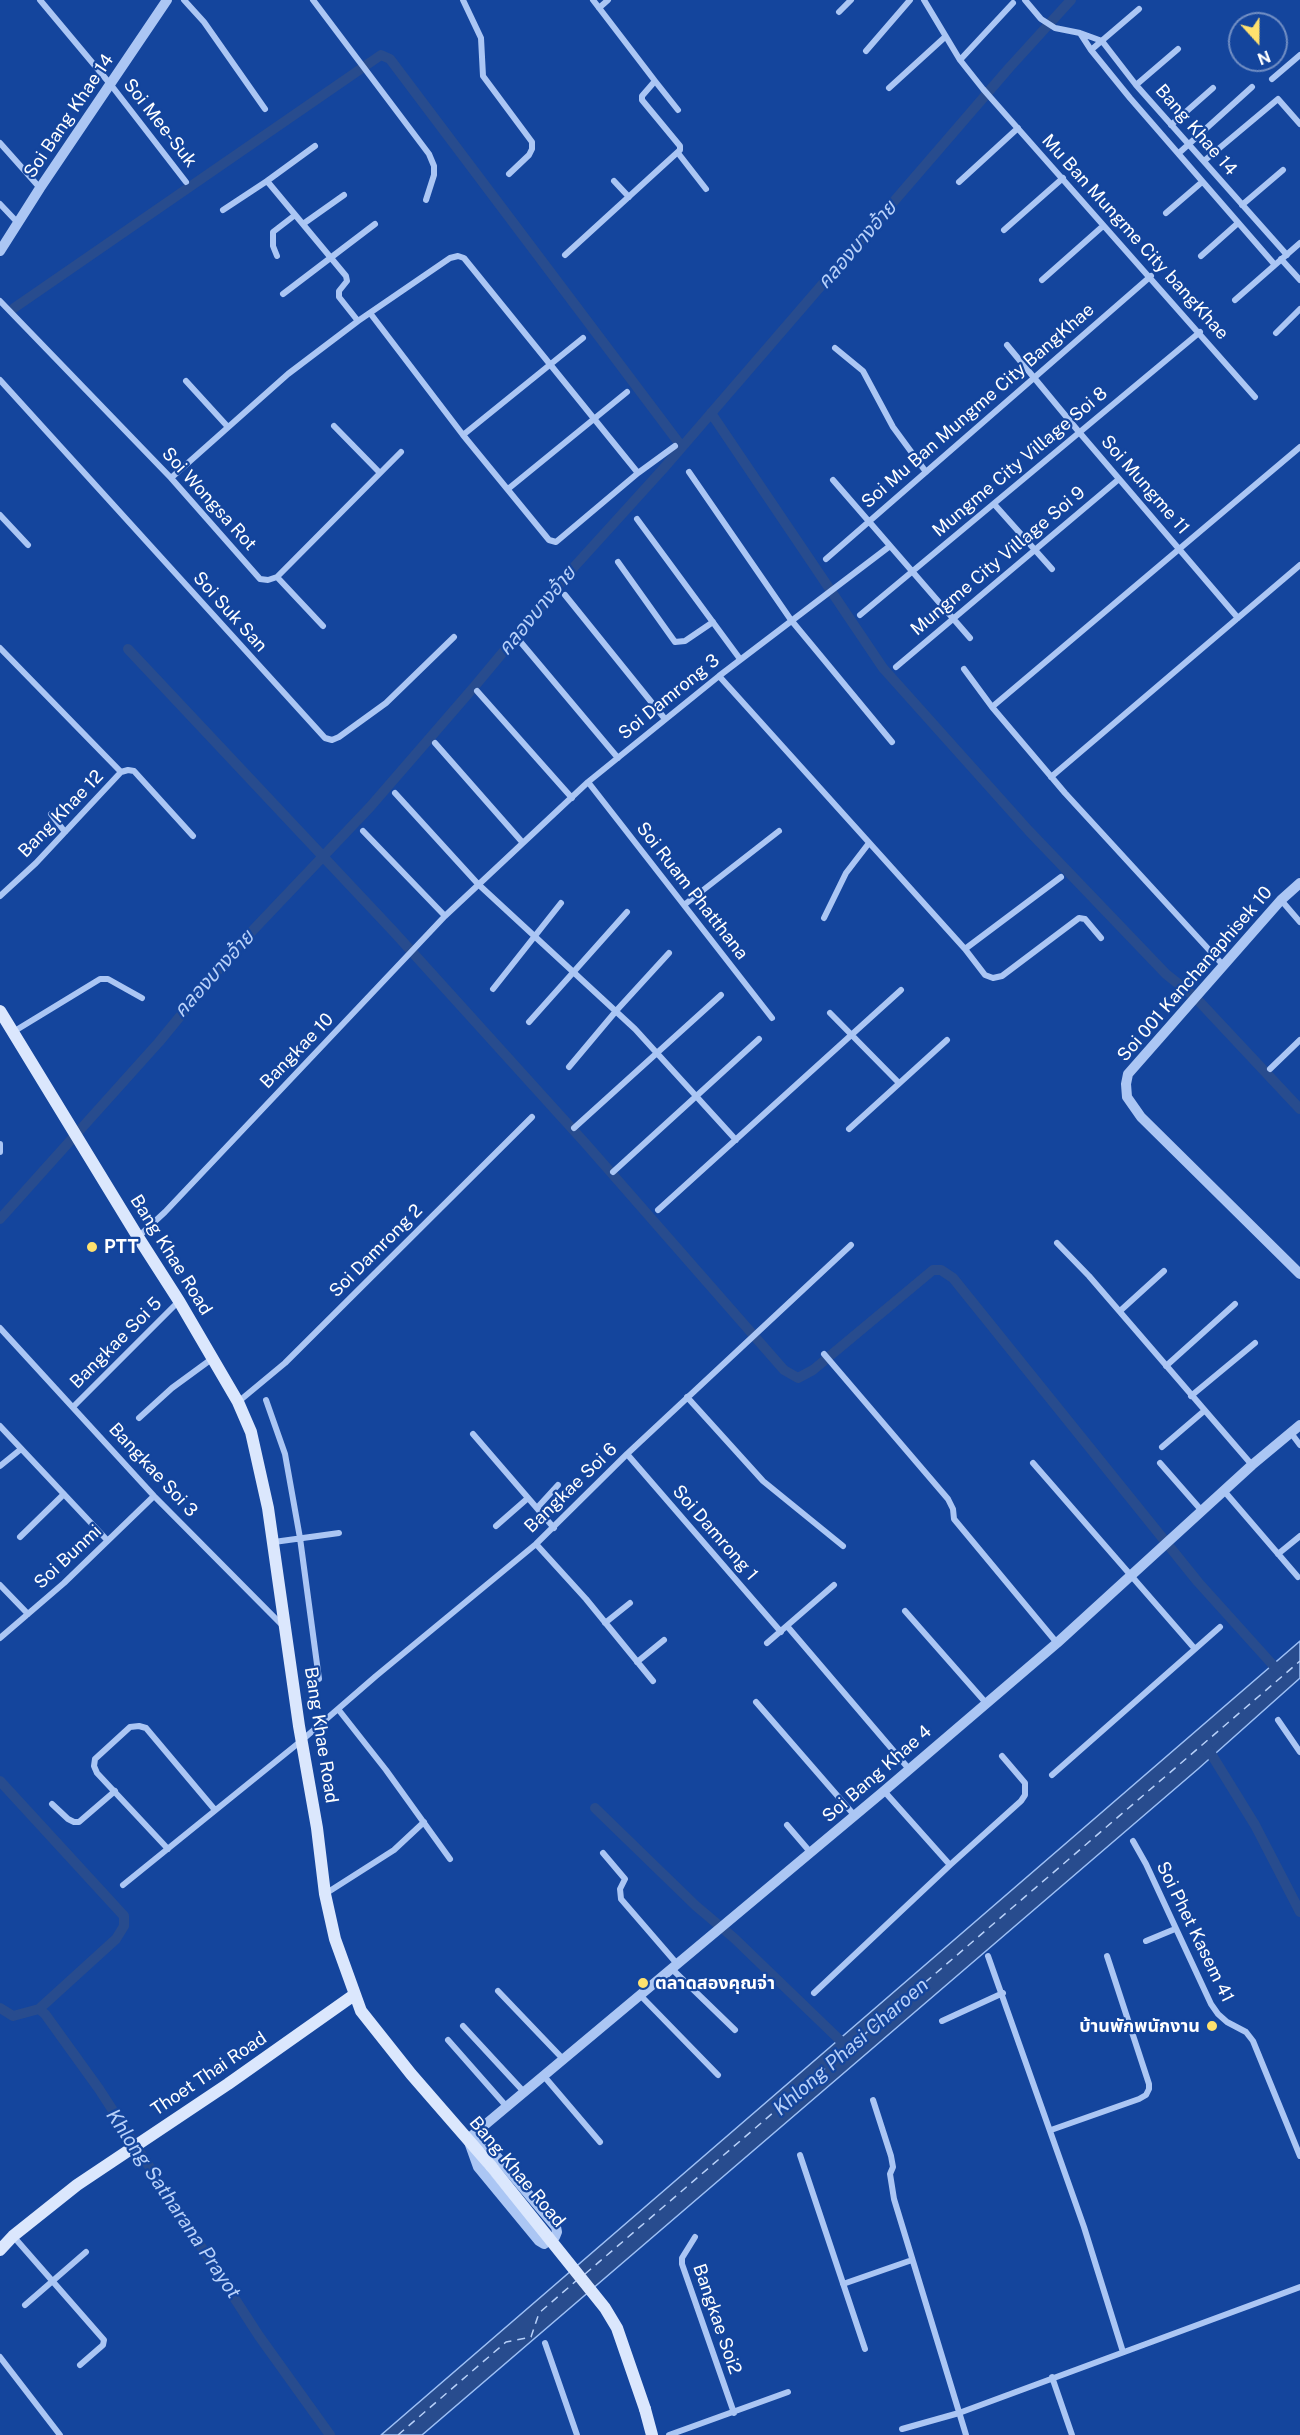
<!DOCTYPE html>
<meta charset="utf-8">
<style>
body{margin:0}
#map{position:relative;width:1300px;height:2435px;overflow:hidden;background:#14459d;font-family:"Public Sans",sans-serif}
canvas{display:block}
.north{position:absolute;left:1228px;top:12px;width:60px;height:60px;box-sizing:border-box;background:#14459d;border:2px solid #728fc4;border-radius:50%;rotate:159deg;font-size:16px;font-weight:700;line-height:24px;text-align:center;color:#fff}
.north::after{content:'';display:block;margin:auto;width:21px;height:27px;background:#ffe16e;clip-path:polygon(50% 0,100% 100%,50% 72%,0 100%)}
</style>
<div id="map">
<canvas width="1300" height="2435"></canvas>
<div class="north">N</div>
</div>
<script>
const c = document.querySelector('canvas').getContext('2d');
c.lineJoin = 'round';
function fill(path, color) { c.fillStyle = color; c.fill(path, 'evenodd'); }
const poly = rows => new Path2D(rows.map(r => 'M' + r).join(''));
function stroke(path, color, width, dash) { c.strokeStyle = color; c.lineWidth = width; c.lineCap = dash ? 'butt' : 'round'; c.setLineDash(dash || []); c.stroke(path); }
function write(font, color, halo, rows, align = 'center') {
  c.font = font + ' "Public Sans","Noto Sans Thai",sans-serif'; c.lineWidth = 4.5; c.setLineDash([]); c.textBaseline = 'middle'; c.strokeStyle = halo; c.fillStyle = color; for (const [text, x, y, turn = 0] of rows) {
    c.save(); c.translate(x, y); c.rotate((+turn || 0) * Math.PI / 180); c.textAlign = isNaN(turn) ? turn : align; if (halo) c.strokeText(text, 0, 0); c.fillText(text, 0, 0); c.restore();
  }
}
const water = poly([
 [1300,1641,1300,1678,1198,1769,422,2435,381,2435,1300,1641]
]);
const canal = poly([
 [14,308,381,55,390,59,682,447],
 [711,413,883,668,1029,831,1166,974,1195,997,1300,1109],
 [128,649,394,932,586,1144,784,1370,798,1378,813,1370,933,1270,941,1270,953,1278,1198,1582,1281,1674],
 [0,1219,159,1042,237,947,370,807,474,687,574,567,663,469,1009,68,1071,0],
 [1205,1744,1255,1825,1300,1912],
 [0,1781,124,1916,124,1926,116,1939,39,2009],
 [595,1808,696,1906,734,1938,847,2047],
 [0,2008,13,2016,39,2009,45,2014,99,2089,259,2336,330,2435]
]);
const ferry = poly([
 [585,2274,1300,1661],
 [398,2435,506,2342,531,2337,539,2313,576,2281]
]);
const minor = poly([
 [40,0,111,85,186,182],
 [184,0,204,22,265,109],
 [313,0,429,154,434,166,434,175,426,200],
 [463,0,481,38,483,76,532,142,532,149,529,155,509,174],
 [924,0,960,60,983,89,1255,397],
 [1025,0,1041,19,1055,28,1080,33],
 [599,8,608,0],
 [839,12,851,0],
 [1091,50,1139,9],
 [866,51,910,0],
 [960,60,1013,3],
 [1272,79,1300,55],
 [655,81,678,110],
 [1136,85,1178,49],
 [889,88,945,37],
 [1171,125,1213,88],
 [0,143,40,188],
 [678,153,706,189],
 [1179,153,1252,87],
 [1204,161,1278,99,1300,124],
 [267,181,315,146],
 [614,181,629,197],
 [959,182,1018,128],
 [0,204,18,223],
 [1242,205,1283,170],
 [223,210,267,181,346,276,347,281,339,291,339,297,358,321],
 [1166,213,1202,182],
 [303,224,344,195],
 [1004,230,1063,178],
 [565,255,680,150,680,146,642,100,642,96,655,81,593,0],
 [277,256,273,246,273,232,295,215],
 [1201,256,1238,223],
 [1281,259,1300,280],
 [1275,265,1130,98,1091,50,1080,33,1102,41,1136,85,1287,255],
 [1042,280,1103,226],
 [283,294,375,224],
 [1235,300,1300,243],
 [0,301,171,478,260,579,268,580,277,577,401,452],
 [370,313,463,435,549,540,556,542,562,537,638,473,675,446],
 [1276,333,1300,309],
 [1007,345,1079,432,1238,618],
 [835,348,863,371,893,427,926,472],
 [0,380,325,738,332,740,339,737,386,703,454,637],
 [186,381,228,427],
 [334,426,380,473],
 [463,435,583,338],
 [689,472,791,620,892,742],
 [171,478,288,374,358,321,450,258,458,256,464,258,638,473],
 [833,480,970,638],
 [508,489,627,392],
 [994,504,1052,569],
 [0,515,28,545],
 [637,519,740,659],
 [826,559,1151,276],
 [618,562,675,642,685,641,713,622],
 [277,577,323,626],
 [565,595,665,719],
 [860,615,1200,332],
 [518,639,618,758],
 [0,648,121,772],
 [896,667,1119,479],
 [964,669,992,707,1065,793,1223,965],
 [719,676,965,949,985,975,993,978,1002,976,1079,918,1085,919,1101,938],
 [477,691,572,798],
 [992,707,1300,447],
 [435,743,523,843],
 [1051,777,1300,565],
 [588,782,772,1018],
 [395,793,478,884,635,1029,736,1140],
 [51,814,65,832],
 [363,831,445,916],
 [0,896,36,863,121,772,128,770,134,771,193,836],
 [1281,900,1300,922],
 [684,905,779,831],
 [824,918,846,873,869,843],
 [965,949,1061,877],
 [493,989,561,903],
 [830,1013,899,1083],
 [529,1022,627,912],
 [13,1032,100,979,108,979,142,998],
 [569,1067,616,1011,669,953],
 [1270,1069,1300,1040],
 [574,1128,721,995],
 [849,1129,947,1040],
 [0,1144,0,1152],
 [613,1172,759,1039],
 [658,1210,901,990],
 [138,1237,165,1212,445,916,588,782,719,676,890,546],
 [1057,1243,1089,1276,1252,1465],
 [1120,1311,1164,1271],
 [0,1328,154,1496,283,1626],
 [824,1354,948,1499,953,1509,954,1519,1057,1643],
 [1166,1366,1235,1304],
 [1191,1396,1255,1343],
 [687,1397,763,1481,843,1546],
 [266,1400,285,1454,300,1538,319,1679],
 [238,1402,285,1363,532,1117],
 [74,1406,179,1301],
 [139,1418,172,1388,213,1358],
 [0,1426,107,1540],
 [1291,1433,1300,1445],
 [473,1434,554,1528],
 [1162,1447,1204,1411],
 [627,1454,781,1632],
 [1033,1463,1195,1649],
 [1160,1463,1202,1511],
 [0,1466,21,1449],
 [1225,1492,1298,1577],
 [537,1508,558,1485],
 [496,1526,528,1498],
 [20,1537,64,1494],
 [274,1542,339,1533],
 [536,1544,586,1599,653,1681],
 [1278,1554,1300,1536],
 [0,1585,28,1614],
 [905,1611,986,1703],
 [605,1623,630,1603],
 [787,1626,909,1769],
 [0,1638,64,1583,154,1496],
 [767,1643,834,1585],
 [637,1662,664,1640],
 [756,1702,855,1816],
 [338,1709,386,1770,450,1859],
 [1278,1720,1300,1752],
 [1052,1775,1220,1627],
 [52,1804,68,1819,74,1822,79,1822,115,1791],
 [787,1825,811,1853],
 [1133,1841,1146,1864,1211,2004,1218,2014,1227,2022,1246,2032,1253,2041,1300,2156],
 [168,1849,97,1773,94,1766,95,1759,130,1727,139,1726,146,1728,215,1810],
 [603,1853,625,1879,620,1889,621,1899,678,1965],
 [950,1865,1021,1801,1025,1795,1025,1783,1002,1756],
 [123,1885,301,1741,376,1676,536,1544,627,1454,851,1245],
 [325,1894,394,1850,424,1822],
 [1146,1941,1175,1929],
 [988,1956,1084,2227,1123,2352],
 [673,1970,735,2030],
 [498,1991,563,2059],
 [814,1993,950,1865,884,1791],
 [641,1996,718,2075],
 [942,2021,1003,1993],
 [463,2026,524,2092],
 [448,2040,507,2107],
 [543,2075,600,2142],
 [873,2100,891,2156,893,2167,890,2174,894,2199,966,2435],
 [1051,2130,1139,2099,1146,2095,1149,2089,1149,2084,1107,1956],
 [800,2155,865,2349],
 [13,2236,104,2340,103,2345,80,2365],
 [695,2237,682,2258,682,2264,734,2413],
 [843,2284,912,2260],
 [25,2305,86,2252],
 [545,2343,577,2435],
 [0,2357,60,2435],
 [1052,2377,1072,2435],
 [902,2429,959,2413,1300,2287],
 [669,2435,788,2392]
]);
const tertiary = poly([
 [0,251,40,188,167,0],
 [1300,883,1281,900,1128,1074,1126,1084,1127,1097,1141,1117,1300,1274],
 [468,2139,884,1791,1057,1643,1252,1465,1300,1425],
 [468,2139,481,2141,488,2146,556,2227,557,2232,555,2237,544,2244,539,2241,478,2167,468,2139]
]);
const secondary = poly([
 [0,1011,138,1237,179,1301,238,1402,251,1432,268,1508,299,1726,317,1828,325,1894,335,1939,361,2011,411,2074,491,2166],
 [0,2250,13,2236,77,2185,228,2084,354,1995],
 [645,2409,652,2435]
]);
const secondaryBridge = poly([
 [491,2166,605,2308,617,2328,645,2409]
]);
const markers = [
 [92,1247,6,"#ffe16e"],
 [643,1983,6,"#ffe16e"],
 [1212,2026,6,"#ffe16e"]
];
const streetNames = [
 ["Soi Bang Khae 14",69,116,-56],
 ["Soi Mee-Suk",160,123,52],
 ["Bang Khae 14",1196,130,49],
 ["Mu Ban Mungme City bangKhae",1135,237,48],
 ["Soi Mu Ban Mungme City BangKhae",978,406,-41],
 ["Mungme City Village Soi 8",1020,462,-40],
 ["Soi Mungme 11",1145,485,49],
 ["Soi Wongsa Rot",209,499,48],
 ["Mungme City Village Soi 9",998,561,-40],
 ["Soi Suk San",230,612,48],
 ["Soi Damrong 3",669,697,-39],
 ["Bang Khae 12",61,814,-46],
 ["Soi Ruam Phatthana",692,891,52],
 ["Soi 001 Kanchanaphisek 10",1195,974,-49],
 ["Bangkae 10",297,1051,-46],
 ["Soi Damrong 2",376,1251,-45],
 ["Bang Khae Road",171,1255,58],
 ["Bangkae Soi 5",116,1343,-45],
 ["Bangkae Soi 3",153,1470,47],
 ["Bangkae Soi 6",571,1488,-44],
 ["Soi Damrong 1",715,1533,49],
 ["Soi Bunmi",68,1557,-43],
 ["Bang Khae Road",321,1735,81],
 ["Soi Bang Khae 4",877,1774,-41],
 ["Soi Phet Kasem 41",1195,1932,64],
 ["Thoet Thai Road",209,2074,-34],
 ["Bang Khae Road",517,2172,50],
 ["Bangkae Soi2",717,2319,71]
];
const poiNames = [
 ["PTT",104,1247],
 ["ตลาดสองคุณจ่า",655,1983],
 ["บ้านพักพนักงาน",1200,2026,"right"]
];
const waterNames = [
 ["คลองบางอ้าย",857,245,-49],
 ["คลองบางอ้าย",537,611,-50],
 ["คลองบางอ้าย",214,974,-48],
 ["Khlong Phasi Charoen",851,2047,-41],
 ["Khlong Satharana Prayot",173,2204,56]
];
fill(water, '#284c8e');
stroke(water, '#9dc0f6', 1.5);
stroke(canal, '#284c8e', 10);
stroke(ferry, '#b8d1fa', 1.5, [8, 6]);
stroke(minor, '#abc6f4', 6);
stroke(tertiary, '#abc6f4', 10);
stroke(secondary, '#dbe7fd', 12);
stroke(secondaryBridge, '#dbe7fd', 12);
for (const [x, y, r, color] of markers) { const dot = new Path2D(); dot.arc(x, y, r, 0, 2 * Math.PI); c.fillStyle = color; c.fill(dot); stroke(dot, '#14459d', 2); }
write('18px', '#fff', '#14459d', streetNames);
write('bold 18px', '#fff', '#14459d', poiNames, 'left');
write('italic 20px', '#b8d1fa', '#14459d', waterNames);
</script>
